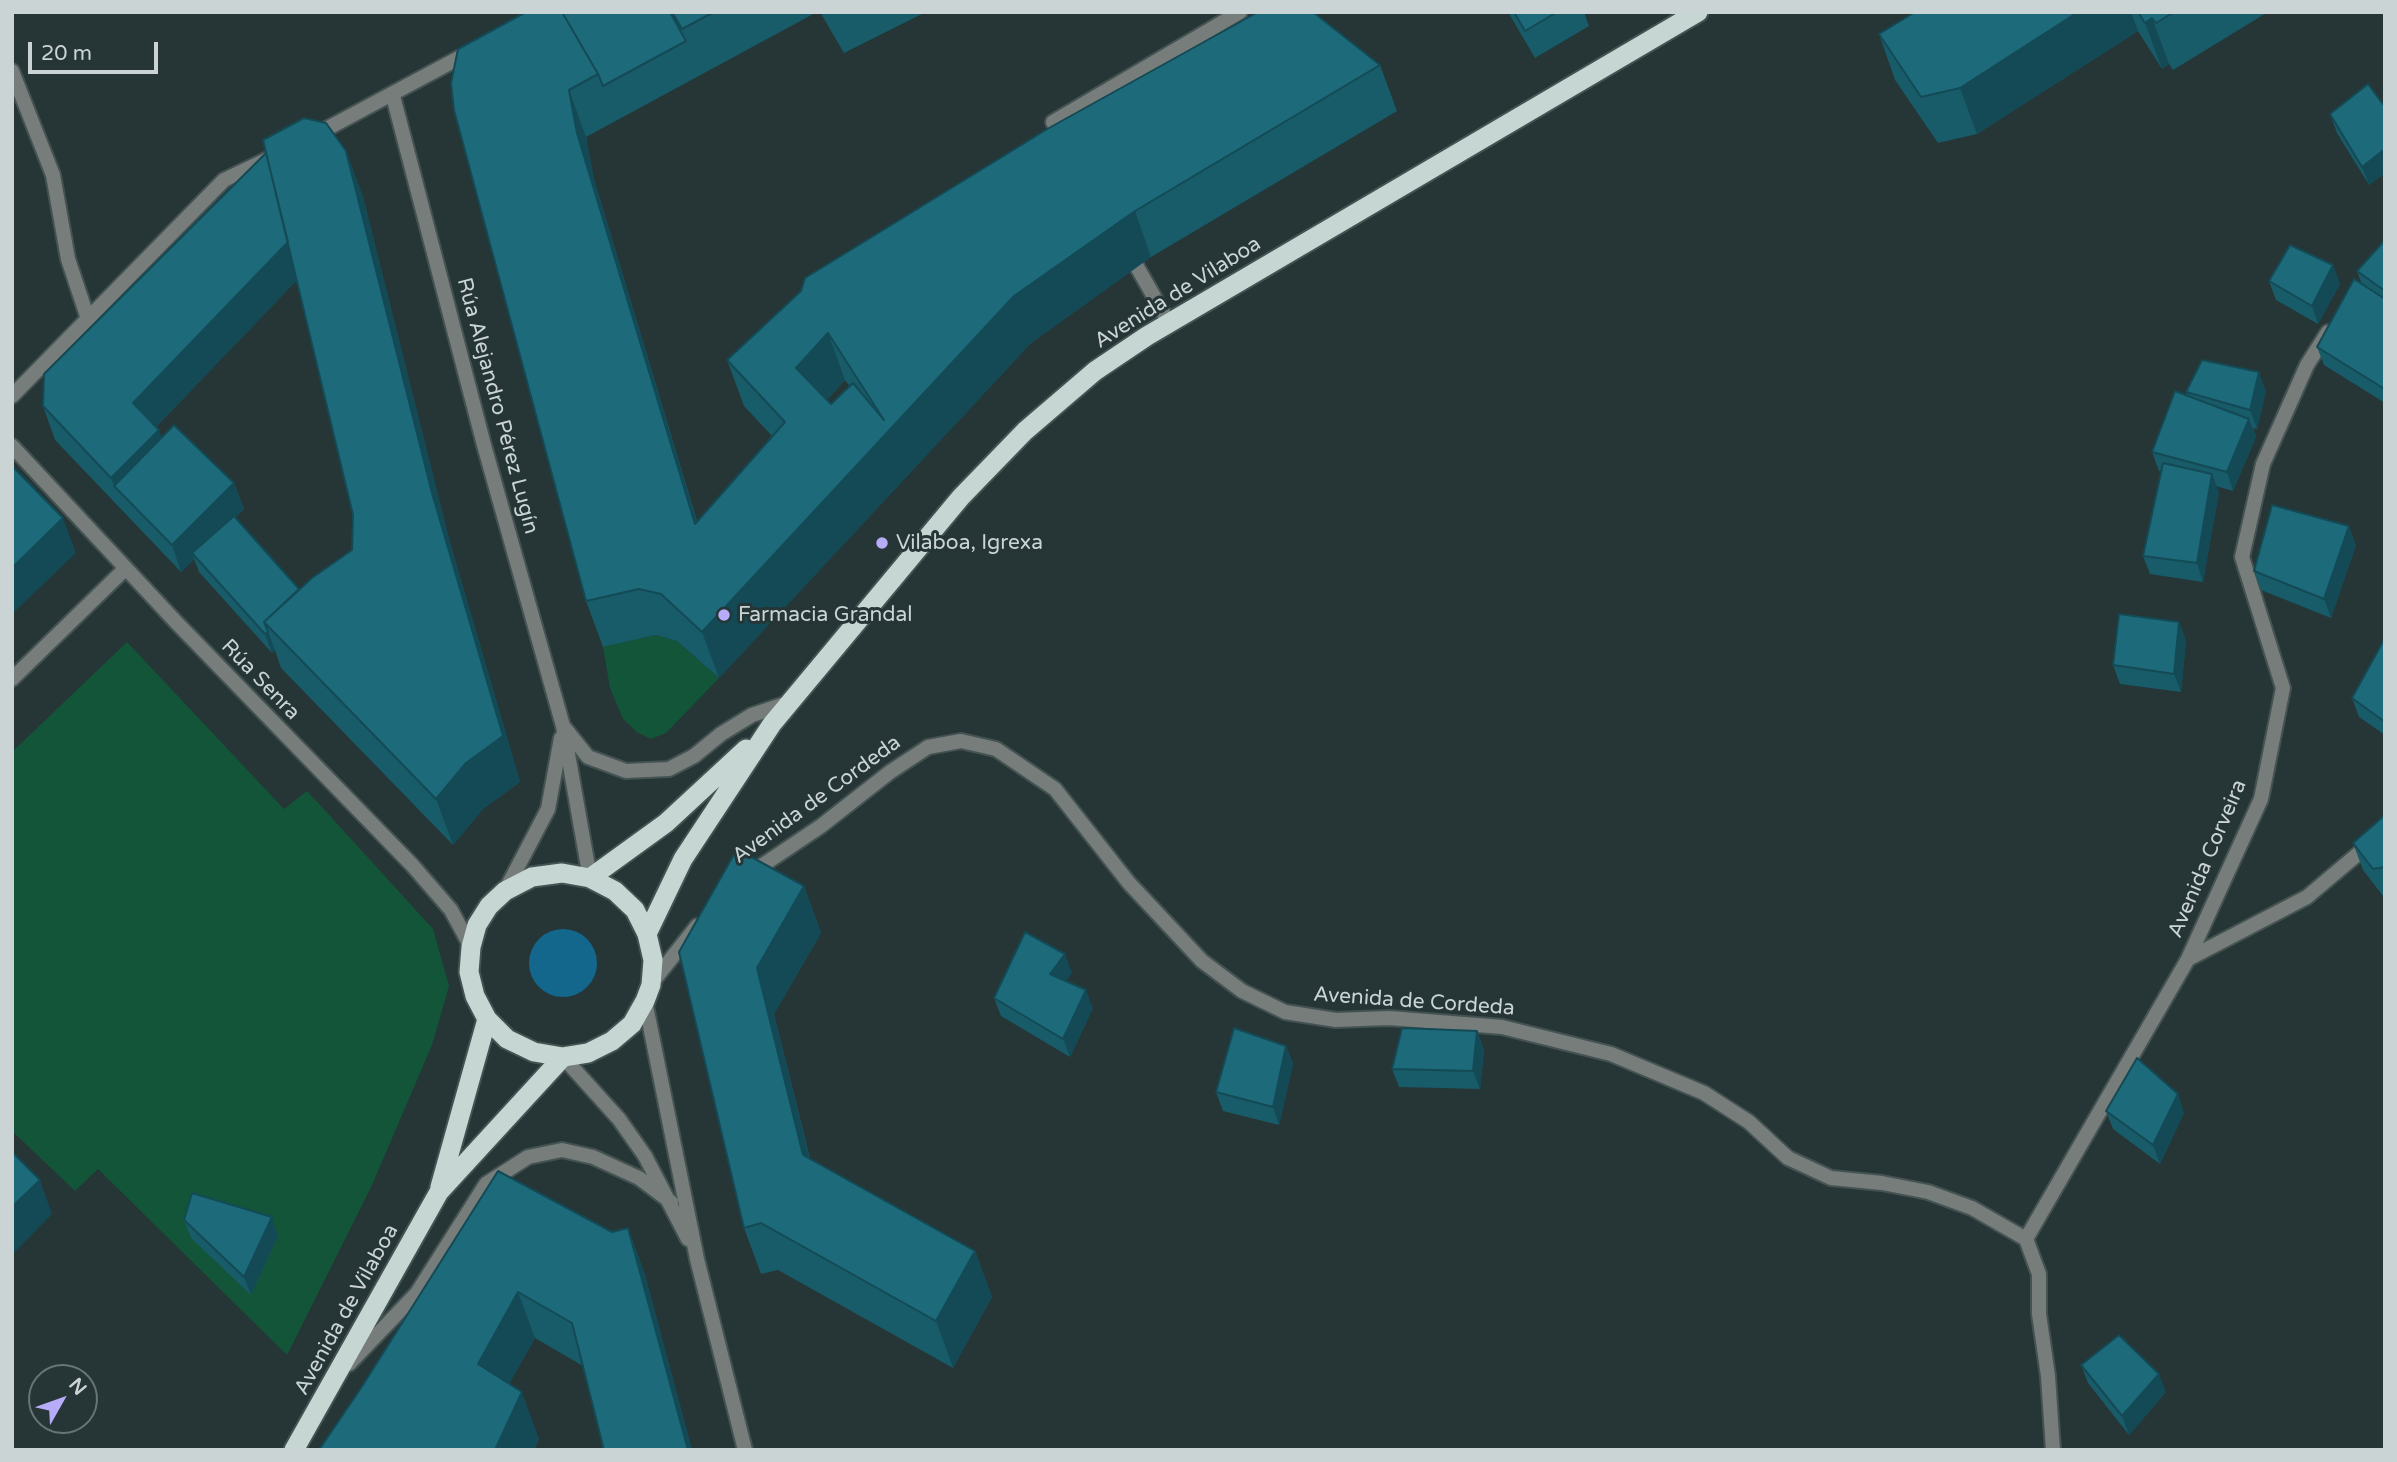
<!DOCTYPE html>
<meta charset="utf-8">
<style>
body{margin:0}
#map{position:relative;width:2397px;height:1462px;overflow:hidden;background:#263536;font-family:"Varela Round",sans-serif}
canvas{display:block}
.frame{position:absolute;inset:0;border:14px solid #cbd4d4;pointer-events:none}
.north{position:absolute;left:28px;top:1364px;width:70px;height:70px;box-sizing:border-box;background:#263536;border:2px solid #687575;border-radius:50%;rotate:50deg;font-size:19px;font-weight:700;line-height:28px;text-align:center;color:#cbd4d4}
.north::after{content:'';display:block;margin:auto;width:24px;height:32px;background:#b6acf8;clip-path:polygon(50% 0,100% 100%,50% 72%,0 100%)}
.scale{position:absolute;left:28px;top:42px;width:130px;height:32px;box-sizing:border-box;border:4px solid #cbd4d4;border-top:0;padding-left:9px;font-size:21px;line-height:24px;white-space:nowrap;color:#cbd4d4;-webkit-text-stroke:5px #263536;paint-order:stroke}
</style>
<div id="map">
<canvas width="2397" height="1462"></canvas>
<div class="frame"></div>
<div class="north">N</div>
<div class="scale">20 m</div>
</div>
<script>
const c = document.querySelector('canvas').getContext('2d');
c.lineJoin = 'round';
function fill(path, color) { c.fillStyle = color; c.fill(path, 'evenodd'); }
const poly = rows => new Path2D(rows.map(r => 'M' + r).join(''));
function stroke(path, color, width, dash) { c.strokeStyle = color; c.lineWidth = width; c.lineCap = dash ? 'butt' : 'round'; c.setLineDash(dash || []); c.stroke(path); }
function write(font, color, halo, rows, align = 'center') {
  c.font = font + ' "Varela Round",sans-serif'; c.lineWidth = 6; c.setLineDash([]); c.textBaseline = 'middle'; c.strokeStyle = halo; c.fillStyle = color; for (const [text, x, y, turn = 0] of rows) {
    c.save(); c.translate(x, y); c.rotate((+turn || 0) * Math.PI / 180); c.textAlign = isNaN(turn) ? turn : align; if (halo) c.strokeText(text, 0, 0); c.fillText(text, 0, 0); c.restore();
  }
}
const green = poly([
 [656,635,677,641,719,678,666,733,651,739,637,732,623,719,610,688,603,647],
 [127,642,284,809,307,791,321,806,433,929,449,986,432,1045,372,1185,287,1355,98,1169,75,1191,12,1131,12,752]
]);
const water = poly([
 '529 963a34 34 0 1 1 68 0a34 34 0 1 1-68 0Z'
]);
const service = poly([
 [1063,140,1053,122,1240,12],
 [1128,251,1169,323]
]);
const minor = poly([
 [12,71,53,175,68,259,88,319],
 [393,96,484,445,563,726,590,878],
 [315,135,470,52],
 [12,396,224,180,272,157],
 [12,446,176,622,413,866,451,910,471,947],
 [12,679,125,569],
 [564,727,588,757,626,771,669,769,694,756,721,734,752,715,788,703],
 [751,873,821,826,890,772,928,747,961,741,996,749,1055,789,1129,883,1202,961,1242,991,1285,1012,1336,1020,1389,1018,1502,1027,1611,1054,1704,1093,1749,1122,1788,1158,1831,1178,1882,1183,1928,1192,1972,1208,2026,1239,2039,1274,2039,1314,2048,1376,2053,1450],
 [505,891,548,809,561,738],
 [2188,959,2307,897,2385,831],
 [651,984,697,926],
 [645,1001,697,1259,745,1450],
 [563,1057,619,1119,645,1156,688,1239],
 [2026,1239,2188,959,2261,799,2283,688,2242,557,2263,464,2307,365,2328,332],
 [349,1364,417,1293,486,1184,528,1157,562,1150,593,1157,639,1178,671,1202]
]);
const trunk = poly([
 [590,878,666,823,746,749],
 [647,934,683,859,772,724,961,497,1025,431,1095,371,1147,336,1698,12],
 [440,1187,487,1019],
 [294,1450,439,1192,563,1057,588,1053,612,1041,632,1024,645,1001,651,985,653,960,647,934,635,910,615,891,590,878,562,873,532,877,505,891,489,906,477,925,471,947,469,972,475,996,487,1019,507,1039,534,1052,563,1057]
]);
const wall = poly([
 [526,12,817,12,586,137,594,179,697,521,772,436,744,406,727,360,1380,65,1397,111,1151,257,1031,343,719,678,677,641,656,635,603,647,586,601],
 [845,380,850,387,831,404,827,400],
 [820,12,926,12,844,53],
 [1508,12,1584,12,1589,26,1535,58],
 [1915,12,2268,12,2173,70,2169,64,2162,69,2138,31,1977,134,1938,143,1895,80,1879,34],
 [2385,107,2385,173,2369,185,2337,133,2330,114],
 [346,151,363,197,449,539,520,782,483,809,453,845,281,668,275,650,272,653,199,572,194,559,181,572,55,440,43,406],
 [297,280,353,515,352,550,299,589,235,518,244,509,234,483,161,438,156,427],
 [2385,240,2385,403,2324,365,2317,347,2362,285,2357,271],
 [2333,265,2340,284,2318,324,2276,300,2269,281],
 [2266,391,2257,429,2253,428,2256,437,2233,491,2216,486,2219,492,2203,582,2150,574,2143,556,2162,471,2159,471,2152,452,2187,395,2186,392],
 [2356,545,2331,618,2261,590,2254,571],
 [2179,622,2186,641,2181,692,2120,684,2113,665],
 [2385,638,2385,735,2359,717,2352,698],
 [2385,815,2385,896,2383,896,2363,870,2353,843],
 [804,886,821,933,774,1014,810,1158,975,1251,992,1297,953,1368,778,1270,761,1274,744,1228,679,952],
 [1072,973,1065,981,1093,1008,1070,1057,1001,1016,994,998],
 [1477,1031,1484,1050,1480,1089,1399,1087,1392,1069],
 [1286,1046,1293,1064,1279,1125,1223,1111,1216,1092],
 [2106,1111,2184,1113,2160,1164,2113,1129],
 [184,1220,278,1236,251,1295,191,1238],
 [628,1228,645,1275,692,1450,604,1450,583,1366,535,1338,509,1384,539,1439,534,1450,319,1450,361,1388,612,1232],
 [2081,1365,2166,1392,2129,1435,2088,1383]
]);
const shadedWall = poly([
 [2078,12,2131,12,2138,31,1977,134,1960,88],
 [2152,18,2169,64,2162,69,2145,23],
 [569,90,586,137,594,179,711,570,695,524,577,133],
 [2385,149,2385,173,2369,185,2362,167],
 [346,151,363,197,449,539,520,782,483,809,453,845,436,799,466,763,432,493],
 [1135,211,1151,257,1031,343,719,678,702,632,1014,296],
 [288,242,300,277,146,437,133,403],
 [2333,265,2340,284,2318,324,2312,306],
 [828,333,845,380,813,415,796,368],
 [2259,372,2266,391,2257,429,2250,410],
 [2249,419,2256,437,2233,491,2227,472],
 [159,430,171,465,114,486,111,478],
 [2212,474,2219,492,2203,582,2197,563],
 [234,483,244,509,196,557,192,553,194,559,181,572,172,545],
 [63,518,76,553,12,614,12,568],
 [2349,526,2356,545,2331,618,2324,599],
 [2179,622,2186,641,2181,692,2174,674],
 [268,632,275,650,272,653,265,634],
 [804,886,821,933,774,1014,820,1201,803,1155,757,968],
 [1065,954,1072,973,1057,993,1050,974],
 [1086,990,1093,1008,1070,1057,1063,1039],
 [1477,1031,1484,1050,1480,1089,1473,1071],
 [1286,1046,1293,1064,1279,1125,1273,1107],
 [2178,1094,2184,1113,2160,1164,2153,1145],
 [40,1180,52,1214,12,1255,12,1207],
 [272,1217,278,1236,251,1295,244,1277],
 [628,1228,645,1275,692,1450,688,1450],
 [975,1251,992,1297,953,1368,936,1321],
 [518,1292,535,1338,494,1410,478,1364],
 [2159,1374,2166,1392,2129,1435,2122,1416],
 [522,1392,539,1439,534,1450,495,1450]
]);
const building = poly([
 [526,12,562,12,598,74,569,90,577,133,695,524,785,422,727,360,801,291,805,278,1049,128,1258,12,1313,12,1380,65,1135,211,1014,296,702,632,661,594,639,589,586,601,454,110,451,83,458,49,526,12],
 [828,333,884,420,853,383,831,404,796,368,828,333],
 [562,12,670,12,686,41,603,86,598,74,562,12],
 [672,12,714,12,682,29,672,12],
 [1514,12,1557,12,1525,31,1514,12],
 [1915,12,2078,12,1960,88,1921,97,1879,34,1915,12],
 [2138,12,2174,12,2156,23,2152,18,2145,23,2138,12],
 [2368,84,2385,107,2385,149,2362,167,2330,114,2368,84],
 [304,118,326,123,346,151,432,493,503,736,466,763,436,799,264,622,312,578,352,550,353,515,263,140,304,118],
 [266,153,288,242,133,403,159,430,111,478,43,406,44,374,266,153],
 [2385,240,2385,291,2357,271,2385,240],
 [2290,245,2333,265,2312,306,2269,281,2290,245],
 [2354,279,2385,299,2385,385,2383,388,2317,347,2354,279],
 [2202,360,2259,372,2250,410,2186,392,2202,360],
 [2175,391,2249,419,2227,472,2152,452,2175,391],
 [174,425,234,483,172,545,114,486,174,425],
 [2163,463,2212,474,2197,563,2143,556,2163,463],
 [12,466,63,518,12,568,12,466],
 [2272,505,2349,526,2324,599,2254,571,2272,505],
 [234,516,299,589,264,622,268,632,265,634,192,553,234,516],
 [2119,614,2179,622,2174,674,2113,665,2119,614],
 [2385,638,2385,722,2352,698,2385,638],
 [2385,815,2385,867,2373,869,2353,843,2385,815],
 [737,849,804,886,757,968,803,1155,975,1251,936,1321,761,1223,744,1228,679,952,737,849],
 [1025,932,1065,954,1050,974,1086,990,1063,1039,994,998,1025,932],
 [1234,1028,1286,1046,1273,1107,1216,1092,1234,1028],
 [1402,1028,1477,1031,1473,1071,1392,1069,1402,1028],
 [2137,1058,2178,1094,2153,1145,2106,1111,2137,1058],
 [12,1152,40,1180,12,1207,12,1152],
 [498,1171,612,1232,628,1228,688,1450,604,1450,572,1323,518,1292,478,1364,522,1392,495,1450,319,1450,361,1388,498,1171],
 [192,1193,272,1217,244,1277,184,1220,192,1193],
 [2119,1335,2159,1374,2122,1416,2081,1365,2119,1335]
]);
const markers = [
 [882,543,7,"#b6acf8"],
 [724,615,7,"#b6acf8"]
];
const streetNames = [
 ["Avenida de Vilaboa",1178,293,-32],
 ["Rúa Alejandro Pérez Lugín",497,406,75],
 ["Rúa Senra",260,680,46],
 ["Avenida de Cordeda",817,800,-36],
 ["Avenida Corveira",2208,859,-67],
 ["Avenida de Cordeda",1414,1002,4],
 ["Avenida de Vilaboa",347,1310,-61]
];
const poiNames = [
 ["Vilaboa, Igrexa",896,543],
 ["Farmacia Grandal",738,615]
];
fill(green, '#135538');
fill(water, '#13678d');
stroke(service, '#445252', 18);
stroke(minor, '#445252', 18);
stroke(trunk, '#445252', 23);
stroke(service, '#767d7b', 14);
stroke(minor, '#767d7b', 14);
stroke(trunk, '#c6d6d2', 19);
fill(wall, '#185b69');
fill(shadedWall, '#144a55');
fill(building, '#1c6a7a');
stroke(building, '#144a55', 2);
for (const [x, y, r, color] of markers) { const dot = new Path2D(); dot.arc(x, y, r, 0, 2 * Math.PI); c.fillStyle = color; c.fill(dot); stroke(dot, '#263536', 2.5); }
write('21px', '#cbd4d4', '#263536', streetNames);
write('21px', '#cbd4d4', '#263536', poiNames, 'left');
</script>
